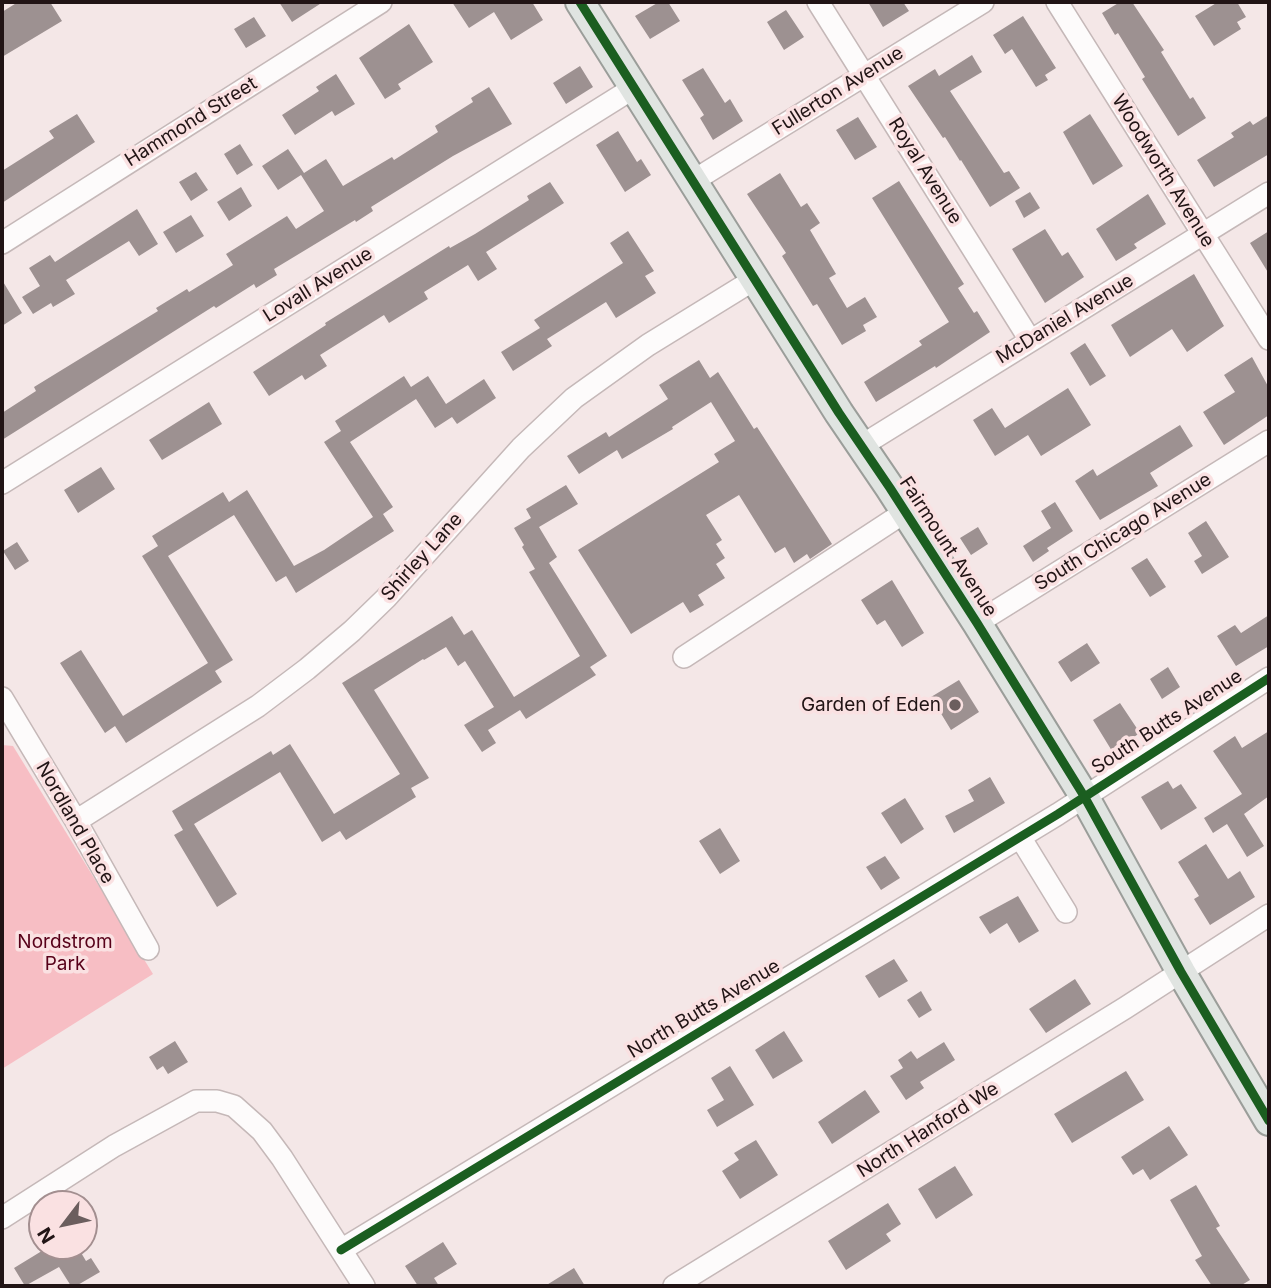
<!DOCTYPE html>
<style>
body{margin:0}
#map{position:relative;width:1271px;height:1288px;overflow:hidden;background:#f4e7e7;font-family:Inter,sans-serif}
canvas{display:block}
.frame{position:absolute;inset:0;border:4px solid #211415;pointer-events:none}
.north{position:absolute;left:28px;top:1190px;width:70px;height:70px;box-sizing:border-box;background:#fae1e2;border:2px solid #a38f90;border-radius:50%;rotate:238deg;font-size:19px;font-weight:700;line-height:28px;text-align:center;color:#211415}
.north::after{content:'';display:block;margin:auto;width:24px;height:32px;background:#6b5e5e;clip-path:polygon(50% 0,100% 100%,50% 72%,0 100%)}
</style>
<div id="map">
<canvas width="1271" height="1288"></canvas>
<div class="frame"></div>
<div class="north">N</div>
</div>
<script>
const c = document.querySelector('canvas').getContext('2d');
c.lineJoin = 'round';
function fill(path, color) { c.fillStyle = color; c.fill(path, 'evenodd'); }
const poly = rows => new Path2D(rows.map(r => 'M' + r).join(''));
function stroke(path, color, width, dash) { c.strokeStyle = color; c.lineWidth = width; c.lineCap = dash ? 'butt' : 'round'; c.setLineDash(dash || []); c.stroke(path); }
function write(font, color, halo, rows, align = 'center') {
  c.font = font + ' Inter,sans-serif'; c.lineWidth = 7; c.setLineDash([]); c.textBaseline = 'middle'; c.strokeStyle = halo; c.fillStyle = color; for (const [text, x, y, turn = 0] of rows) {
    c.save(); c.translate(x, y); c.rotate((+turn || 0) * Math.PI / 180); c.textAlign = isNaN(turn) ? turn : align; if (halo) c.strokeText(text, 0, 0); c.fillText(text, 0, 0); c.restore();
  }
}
const green = poly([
 [2,745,13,746,153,974,2,1069]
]);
const building = poly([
 [18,2,50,2,62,21,2,57,2,12],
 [279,2,323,2,292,22],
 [452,2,532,2,543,20,511,40,494,12,469,28],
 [659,2,668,2,680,21,650,39,635,16],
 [868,2,903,2,909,11,883,27],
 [1120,2,1132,2,1164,50,1161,52,1190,99,1193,97,1206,118,1178,136,1142,79,1145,77,1118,33,1115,35,1102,13],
 [1218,2,1237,2,1246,17,1237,22,1241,29,1214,46,1195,16],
 [786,10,804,37,784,50,767,22],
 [1023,16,1056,68,1045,75,1048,80,1036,87,1012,49,1005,54,993,35],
 [254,17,266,36,246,48,234,29],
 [409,24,433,62,398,84,401,89,385,99,359,58],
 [972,55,982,72,950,91,1004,173,1009,171,1020,188,990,207,961,160,960,161,945,137,943,138,908,86,935,69,939,76],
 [580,66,593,87,566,104,553,83],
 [703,68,725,103,730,99,743,121,713,140,700,118,704,115,682,80],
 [336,74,355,104,335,116,332,111,295,135,282,115,319,91,316,87],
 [489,87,512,124,453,156,371,207,373,211,356,222,355,220,274,269,277,275,256,288,254,284,216,308,214,306,2,440,2,413,36,391,34,387,158,311,156,308,187,289,189,292,233,265,226,254,287,216,296,229,324,211,301,175,278,190,262,166,288,149,304,173,326,159,343,186,392,157,394,160,438,132,435,126,473,102,471,98],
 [77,114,95,142,2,203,2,171,54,138,49,131],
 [1090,114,1123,166,1093,185,1063,132],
 [1269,115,1269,154,1214,187,1197,160,1234,137,1231,133,1250,121,1253,125],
 [858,117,877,147,855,160,836,130],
 [618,131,637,162,641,159,651,175,625,192,596,145],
 [240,144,253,165,237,175,224,154],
 [196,172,208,190,191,201,179,182],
 [780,173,801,207,807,203,820,223,810,230,836,274,829,278,847,308,865,297,877,317,863,325,866,331,842,345,817,304,813,306,782,256,786,253,747,194],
 [899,181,964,284,958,288,974,313,977,311,990,332,936,368,935,366,876,402,864,382,922,345,919,341,949,322,872,198],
 [550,182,564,203,486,252,497,269,478,281,468,265,424,292,428,299,389,323,384,315,320,355,327,366,305,380,302,375,269,396,253,372,326,325,325,323,449,246,450,248,475,234,529,200,527,196],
 [241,187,252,206,229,221,217,202],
 [1030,192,1040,208,1024,218,1015,201],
 [1148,194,1166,224,1134,244,1137,248,1116,261,1096,229],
 [137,209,158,244,139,256,129,241,66,280,75,294,53,307,51,303,33,314,22,297,40,286,29,268,50,255,55,262],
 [191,215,204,236,176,253,163,232],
 [1045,229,1062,256,1068,252,1084,277,1045,303,1012,249],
 [628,231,654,271,645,276,656,293,616,318,606,302,547,339,552,346,513,371,501,352,540,328,534,320,623,263,610,243],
 [1269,231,1269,274,1250,243],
 [1194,274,1224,326,1187,352,1172,329,1130,357,1111,325],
 [2,280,22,313,2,326],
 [1085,343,1106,376,1090,386,1070,353],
 [1252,357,1269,388,1269,415,1224,445,1203,412,1235,392,1224,375],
 [699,360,710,378,718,372,754,429,757,427,832,544,810,559,807,554,794,563,785,547,775,553,739,495,706,515,722,540,716,544,725,558,716,564,725,578,698,595,704,605,690,613,683,602,631,634,578,550,719,462,714,454,735,441,711,402,672,427,673,429,622,459,617,450,579,474,567,456,606,432,609,437,668,399,659,385],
 [404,376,411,387,428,376,446,404,484,379,496,398,457,424,452,417,435,428,416,399,350,442,393,507,383,514,394,531,296,593,286,576,276,582,234,515,168,556,233,660,215,671,222,682,126,743,115,726,105,733,60,663,81,650,123,716,208,663,142,556,158,546,152,536,223,492,229,502,247,490,294,566,324,550,373,517,324,442,341,431,335,421],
 [1068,388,1091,425,1041,456,1028,435,995,456,973,420,992,408,1005,428],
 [209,402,222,424,162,460,149,440],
 [1180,425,1193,446,1150,473,1158,486,1100,520,1075,481,1093,469,1097,476],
 [101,467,115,489,78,513,64,490],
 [566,485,578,504,539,527,557,557,549,563,607,656,590,667,596,675,526,719,520,710,488,730,496,743,482,752,464,725,494,707,465,661,458,666,446,647,424,660,423,659,374,690,429,778,411,788,416,797,346,840,340,831,322,842,280,772,194,824,237,894,217,907,174,835,183,830,172,811,271,751,273,755,290,744,334,814,400,774,342,683,452,616,464,635,472,630,514,697,580,656,529,572,535,569,522,547,524,545,514,528,531,518,526,509],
 [1055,502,1073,531,1047,548,1049,551,1033,562,1023,546,1051,528,1041,511],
 [1206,521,1229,557,1202,574,1194,561,1202,556,1188,533],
 [978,527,988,544,971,555,960,538],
 [17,542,29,561,15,570,3,551],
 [1147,558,1166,587,1150,597,1131,568],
 [892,580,924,633,902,647,885,620,877,625,861,600],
 [1269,615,1269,646,1236,666,1217,636,1235,625,1241,633],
 [1087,643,1100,663,1071,682,1058,662],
 [1168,667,1180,687,1162,699,1150,679],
 [959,680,979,712,951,730,931,697],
 [1120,703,1140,733,1112,751,1093,720],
 [1269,731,1269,796,1244,814,1264,846,1247,857,1227,824,1213,833,1204,818,1242,794,1213,751,1235,736,1242,748],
 [990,777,1005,803,954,833,945,816,974,801,968,790],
 [1168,781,1173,789,1181,784,1197,808,1161,830,1141,797],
 [905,798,924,829,901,844,881,813],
 [720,828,740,861,720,874,699,841],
 [1206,844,1228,879,1240,871,1255,897,1210,925,1194,899,1199,896,1178,862],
 [885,856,900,878,881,890,866,867],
 [1018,896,1039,931,1019,943,1007,923,990,934,979,917],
 [894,959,908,981,879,998,865,976],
 [1075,979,1091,1004,1046,1033,1029,1009],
 [921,991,932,1010,919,1018,907,1000],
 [784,1031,803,1061,773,1079,755,1050],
 [175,1041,188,1062,168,1074,163,1066,157,1070,149,1057],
 [944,1042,955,1060,920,1082,924,1088,906,1100,890,1076,903,1068,898,1060,911,1051,917,1059],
 [730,1066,754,1105,717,1127,707,1110,724,1100,711,1078],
 [1126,1071,1144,1100,1072,1143,1054,1114],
 [865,1090,880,1112,832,1144,818,1122],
 [1169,1126,1188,1155,1150,1180,1143,1169,1133,1175,1121,1157],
 [756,1140,778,1175,740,1199,722,1171,739,1160,734,1153],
 [955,1166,973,1195,936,1219,918,1189],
 [1196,1185,1220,1226,1216,1228,1250,1280,1240,1286,1212,1286,1195,1260,1202,1256,1170,1200],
 [888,1203,901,1224,886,1234,891,1241,846,1270,828,1241],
 [443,1242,457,1264,434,1278,439,1286,418,1286,405,1266],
 [50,1246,77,1246,86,1261,91,1258,100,1272,76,1286,71,1286,59,1267,25,1286,14,1268],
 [574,1268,585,1286,545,1286]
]);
const minor = poly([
 [818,2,1030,340],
 [1057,2,1269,339],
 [693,181,983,2],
 [2,243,381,2],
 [861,446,1269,193],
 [2,483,635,87],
 [977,623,1269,441],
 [684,657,905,512],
 [2,698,76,821,148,949],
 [76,821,258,706,307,669,352,631,386,598,521,448,574,398,648,345,755,279],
 [1020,837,1066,912],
 [2,1218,114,1146,196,1101,217,1101,234,1106,262,1131,282,1158,364,1286],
 [341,1250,1058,814,1269,678],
 [674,1286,1125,1008,1269,915]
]);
const major = poly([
 [580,2,839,413,890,488,977,623,1084,796,1181,972,1269,1121]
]);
const cycleway = poly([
 [580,2,839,413,890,488,977,623,1084,796,1181,972,1269,1121],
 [341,1250,1058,814,1269,678]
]);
const markers = [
 [955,705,7,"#6b5e5e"]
];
const streetNames = [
 ["Fullerton Avenue",838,91,-32],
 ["Hammond Street",191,122,-32],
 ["Royal Avenue",925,171,58],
 ["Woodworth Avenue",1163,171,58],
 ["Lovall Avenue",318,285,-32],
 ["McDaniel Avenue",1065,319,-31],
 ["South Chicago Avenue",1123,532,-32],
 ["Fairmount Avenue",948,547,57],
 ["Shirley Lane",422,557,-48],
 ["South Butts Avenue",1167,722,-33],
 ["Nordland Place",75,823,60],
 ["North Butts Avenue",704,1009,-31],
 ["North Hanford We",928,1130,-32]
];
const poiNames = [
 ["Garden of Eden",941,705]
];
const parkNames = [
 ["Nordstrom",65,942],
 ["Park",65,964]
];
fill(green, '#f7bec4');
fill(building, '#9d9191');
stroke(minor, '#c5b8b8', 24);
stroke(major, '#9b9e9a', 32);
stroke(minor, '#fdfbfb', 21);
stroke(major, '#e0e4e1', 28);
stroke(cycleway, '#1b5e20', 9);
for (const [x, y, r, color] of markers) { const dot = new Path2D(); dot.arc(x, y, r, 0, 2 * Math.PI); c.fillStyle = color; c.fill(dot); stroke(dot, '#fae1e2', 2.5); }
write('19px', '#211415', '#fae1e2', streetNames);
write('19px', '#211415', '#fae1e2', poiNames, 'right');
write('19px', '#570019', '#fae1e2', parkNames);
</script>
